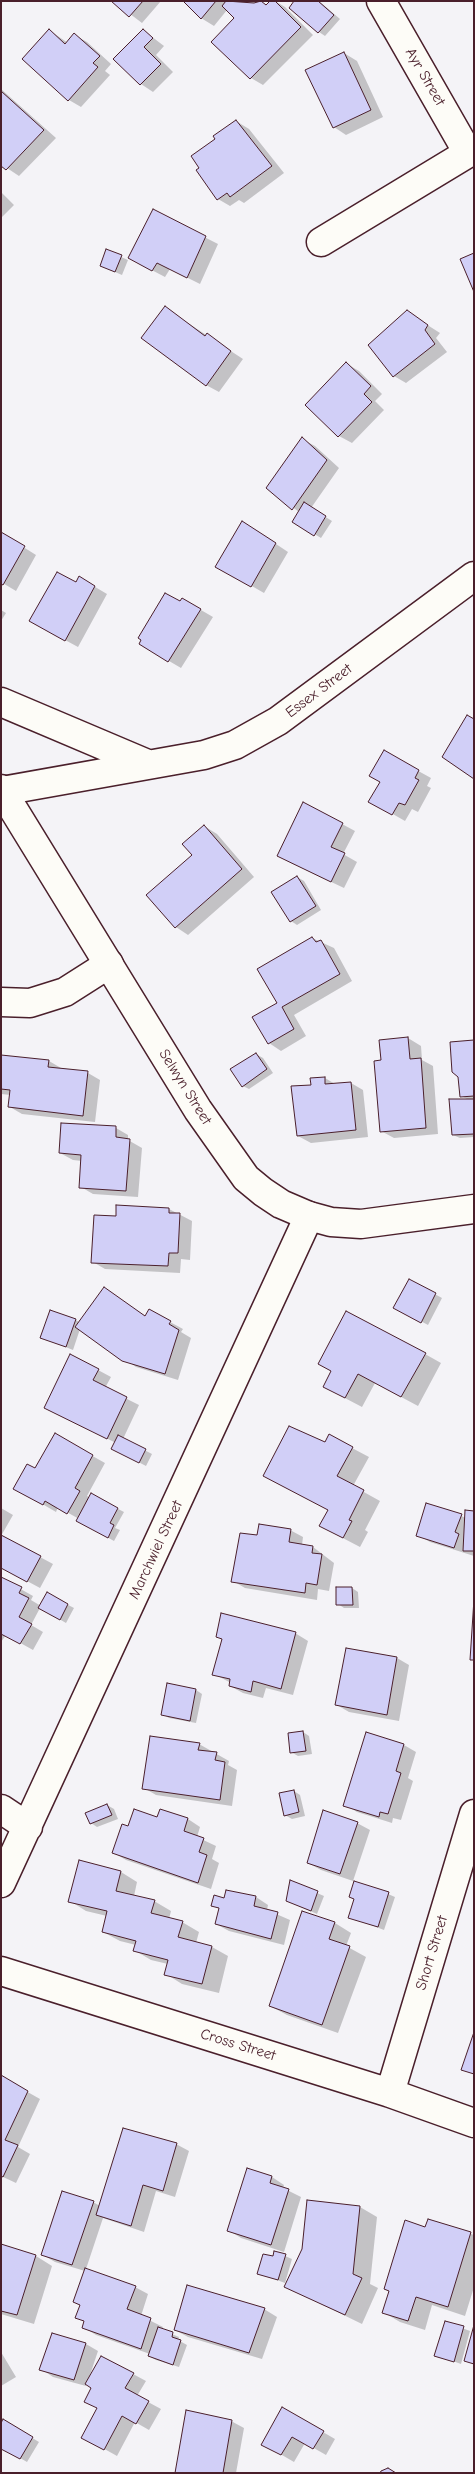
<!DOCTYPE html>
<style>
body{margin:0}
#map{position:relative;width:475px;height:2474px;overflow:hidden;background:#f4f3f7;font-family:"Comic Neue",sans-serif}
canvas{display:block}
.frame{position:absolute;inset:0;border:2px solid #4a1f2b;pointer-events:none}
</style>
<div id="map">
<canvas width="475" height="2474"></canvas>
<div class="frame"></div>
</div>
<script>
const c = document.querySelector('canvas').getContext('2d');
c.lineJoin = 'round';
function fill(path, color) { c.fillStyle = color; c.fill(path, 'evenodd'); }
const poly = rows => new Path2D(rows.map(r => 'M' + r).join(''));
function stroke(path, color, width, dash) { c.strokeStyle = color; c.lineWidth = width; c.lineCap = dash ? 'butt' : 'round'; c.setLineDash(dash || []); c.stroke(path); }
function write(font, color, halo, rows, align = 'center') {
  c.font = font + ' "Comic Neue",sans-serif'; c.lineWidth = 4.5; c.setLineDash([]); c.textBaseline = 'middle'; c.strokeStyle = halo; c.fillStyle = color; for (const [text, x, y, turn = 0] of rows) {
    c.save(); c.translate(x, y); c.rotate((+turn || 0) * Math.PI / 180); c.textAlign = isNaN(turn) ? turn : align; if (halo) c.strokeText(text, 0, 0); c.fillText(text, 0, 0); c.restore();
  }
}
const shadow = poly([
 [113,1,161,1,142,23],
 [185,1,260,1,267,5,275,1,285,7,313,35,263,85,251,78,236,18,227,10,214,26,201,18],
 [296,1,319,1,340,19,325,36,319,32],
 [49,30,68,43,75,35,87,42,111,64,105,71,110,75,81,107,69,100],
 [143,30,164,46,156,55,173,72,153,92,141,84,115,59],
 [344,53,357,61,383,117,346,135,334,127],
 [1,89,56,138,19,176,1,164],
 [236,121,249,129,284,173,244,203,239,200,230,206,218,199,217,140],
 [1,192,14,205,1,218],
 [153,211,218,244,200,284,170,269,165,277,142,265],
 [107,251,128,260,122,275,108,269],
 [165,308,243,359,219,392,206,385],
 [407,312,440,333,436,338,447,352,406,383,394,376],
 [347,364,359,371,382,394,375,401,384,410,352,443,339,436,307,405],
 [302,439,315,446,339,468,311,508,332,521,321,538,293,521,299,512,268,488],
 [255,530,288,552,264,593,217,566],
 [1,533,36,555,16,591,1,582],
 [80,578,107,594,78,647,30,621,77,583],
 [182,599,213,617,181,668,140,644,185,606],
 [1,610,6,613,1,621],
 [384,752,431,778,427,786,431,788,418,812,412,809,405,821,370,801,381,781],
 [342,824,355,831,343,854,357,862,344,888,291,863],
 [204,826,217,834,254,877,188,935,176,927,147,895,194,855],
 [297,877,304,881,321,910,297,925,291,921],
 [312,938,334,948,352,981,294,1015,306,1036,281,1051,269,1043,278,1003],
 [408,1038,421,1046,422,1060,433,1066,438,1134,394,1138,381,1131,381,1041],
 [474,1042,474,1137,460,1138,453,1135,469,1100,461,1096],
 [256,1054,263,1058,273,1073,249,1089,243,1086],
 [1,1056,49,1061,61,1068,88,1073,100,1080,95,1122,22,1114,10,1107,11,1095,1,1094],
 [325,1078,335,1084,351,1083,363,1090,368,1137,311,1143,298,1136,312,1086],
 [116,1128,128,1135,128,1140,142,1148,138,1197,93,1194,81,1187,82,1161,73,1160,60,1153],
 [169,1209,192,1221,190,1260,181,1259,180,1273,105,1269,93,1262,118,1217],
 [409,1280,442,1298,428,1325,402,1311],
 [105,1289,146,1317,170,1322,183,1329,181,1332,191,1338,178,1380,136,1367,80,1329,73,1350,41,1337,76,1320,80,1323],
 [425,1354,441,1363,418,1406,375,1383,362,1407,341,1396,332,1371],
 [98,1370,111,1377,105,1388,139,1405,123,1439,152,1454,146,1466,119,1452,116,1443,58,1414],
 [55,1435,105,1463,87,1496,90,1498,91,1495,124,1512,115,1528,120,1530,114,1541,78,1521,79,1519,58,1507,56,1512,15,1488,35,1470],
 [325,1444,352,1448,369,1457,353,1486,380,1501,365,1530,368,1532,360,1547,337,1535,329,1510],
 [1,1508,13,1515,1,1536],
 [474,1512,474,1556,430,1542,418,1535,461,1516,466,1518],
 [290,1530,303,1537,302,1545,313,1547,334,1563,329,1591,318,1589,317,1600,245,1588,233,1581,258,1537],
 [40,1557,53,1564,40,1588,1,1567],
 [1,1578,33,1596,31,1600,41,1606,47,1594,74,1608,66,1623,40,1608,31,1625,43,1632,33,1650,6,1635,1,1642],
 [352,1588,358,1592,359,1608,344,1608,338,1604],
 [295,1633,308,1641,293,1695,266,1688,263,1698,243,1693,230,1686,231,1683,214,1674,223,1640,217,1636],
 [397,1658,409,1665,399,1721,349,1712,337,1705],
 [168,1685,196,1690,202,1694,196,1723,169,1718,162,1714],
 [303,1732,309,1736,312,1754,298,1756,291,1752],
 [367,1733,404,1745,416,1752,408,1778,413,1781,401,1820,393,1818,392,1823,357,1812,345,1805],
 [199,1744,229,1761,228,1765,237,1770,232,1806,156,1795,144,1788],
 [294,1791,300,1795,305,1816,292,1819,285,1815],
 [107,1805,114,1809,118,1819,97,1827,91,1823],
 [160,1810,188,1819,200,1827,197,1837,216,1846,212,1859,219,1863,211,1889,126,1860,114,1853,129,1828,158,1818],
 [357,1823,370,1830,353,1881,321,1870,308,1863],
 [80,1862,121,1872,137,1882,134,1896,154,1901,171,1911,169,1919,182,1922,199,1932,196,1943,212,1947,228,1956,219,1993,182,1984,166,1974,168,1964,151,1960,134,1950,136,1945,120,1941,103,1932,107,1916,86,1911,70,1901],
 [291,1882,324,1896,317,1914,287,1901],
 [227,1891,256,1897,268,1905,267,1910,290,1920,284,1945,229,1931,216,1924,220,1909,213,1905,225,1900],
 [388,1894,395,1897,384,1930,350,1917,356,1899],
 [303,1913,335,1923,351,1933,346,1946,366,1957,338,2033,287,2015,270,2006],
 [1,2077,40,2099,18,2147,30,2154,16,2183,1,2176],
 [176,2144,189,2151,175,2197,156,2191,144,2232,103,2218,86,2269,135,2287,148,2294,141,2316,163,2327,162,2330,179,2337,178,2340,187,2345,179,2367,156,2360,149,2356,150,2354,96,2335,83,2327,85,2322,77,2317,81,2306,74,2302,85,2271,55,2262,43,2255,93,2202,100,2206],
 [248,2169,272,2177,284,2185,283,2188,301,2197,284,2252,241,2238,228,2230],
 [309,2202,360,2207,377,2217,370,2284,378,2288,362,2324,286,2287,304,2250],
 [428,2220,474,2235,474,2287,465,2316,432,2305,425,2330,400,2322,383,2312,390,2292,385,2289,426,2228],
 [1,2246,36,2256,52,2266,34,2324,1,2314],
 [285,2256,292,2259,285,2283,258,2273,273,2258],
 [264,2309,277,2317,262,2359,188,2337,175,2330],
 [446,2322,470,2331,461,2364,436,2355],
 [52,2334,86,2344,98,2351,90,2375,133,2374,146,2381,137,2396,161,2409,149,2430,135,2422,117,2456,83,2437,99,2408,93,2387,87,2384,86,2386,53,2377,41,2369],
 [1,2352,16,2377,1,2386],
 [283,2409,335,2439,326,2455,305,2443,294,2462,263,2444],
 [4,2421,39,2442,27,2462,1,2447],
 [231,2421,244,2428,236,2473,176,2473]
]);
const building = poly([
 [111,1,143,1,129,17,111,1],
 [183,1,216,1,201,19,183,1],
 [226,1,254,3,261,1,266,5,270,1,275,1,301,27,250,79,211,42,234,18,222,6,226,1],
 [294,1,318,1,334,15,318,33,289,8,294,1],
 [49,29,65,44,74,33,100,56,93,63,98,67,68,101,22,59,49,29],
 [143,29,153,38,144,47,161,64,140,85,113,59,143,29],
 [344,52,371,110,333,128,305,70,344,52],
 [1,91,44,130,6,170,1,166,1,91],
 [236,120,272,166,230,197,227,193,217,200,196,170,199,168,191,156,215,139,213,136,236,120],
 [153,209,206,236,187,278,157,263,152,271,128,258,153,209],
 [106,249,122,255,115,272,100,266,106,249],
 [474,253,474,292,460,259,474,253],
 [165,306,205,336,207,333,231,351,206,386,141,338,165,306],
 [407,310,428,325,425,330,435,344,393,377,368,345,407,310],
 [346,362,371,386,364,394,372,402,338,437,305,405,346,362],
 [302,437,327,460,292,510,266,488,302,437],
 [304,502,326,516,314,536,292,522,304,502],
 [242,521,276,543,251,587,215,567,242,521],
 [1,532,25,546,3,585,1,584,1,532],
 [57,572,76,582,79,576,95,586,65,641,29,621,57,572],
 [165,593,180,601,182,598,201,609,168,662,139,644,141,640,138,638,165,593],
 [467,715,474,719,474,779,442,757,467,715],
 [384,750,419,770,415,778,419,780,405,805,399,803,392,815,368,802,380,782,369,776,384,750],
 [303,802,343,823,331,847,345,853,331,882,277,856,303,802],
 [204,825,242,869,175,928,146,895,192,855,182,844,204,825],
 [297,876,316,906,290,922,271,892,297,876],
 [312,937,316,942,321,940,340,974,282,1007,294,1029,268,1044,252,1017,277,1003,257,969,312,937],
 [408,1037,410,1059,421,1058,426,1128,380,1132,374,1061,381,1060,379,1040,408,1037],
 [474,1040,474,1096,460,1097,458,1077,452,1072,450,1042,474,1040],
 [256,1053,267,1069,242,1087,230,1069,256,1053],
 [1,1055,49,1060,48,1067,88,1071,83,1116,8,1107,10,1090,1,1089,1,1055],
 [325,1077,325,1084,351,1082,356,1130,297,1136,291,1086,311,1085,310,1078,325,1077],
 [449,1099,474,1099,474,1134,452,1135,449,1099],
 [61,1123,116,1126,116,1137,130,1139,126,1191,79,1188,81,1155,59,1153,61,1123],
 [116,1205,169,1208,169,1213,180,1213,178,1253,169,1253,168,1266,91,1263,94,1215,116,1216,116,1205],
 [409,1279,436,1293,421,1323,393,1308,409,1279],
 [104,1287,145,1316,149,1309,171,1321,169,1324,179,1330,165,1374,122,1361,75,1327,104,1287],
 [50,1310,76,1319,66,1347,40,1338,50,1310],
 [346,1311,426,1353,401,1397,358,1374,345,1398,323,1387,331,1371,318,1364,346,1311],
 [70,1354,99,1369,93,1380,127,1397,107,1439,44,1408,70,1354],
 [289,1426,325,1442,329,1434,353,1447,337,1476,364,1490,349,1520,352,1521,343,1538,319,1526,328,1510,263,1476,289,1426],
 [55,1433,93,1455,75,1488,80,1491,67,1514,45,1501,43,1505,13,1489,27,1464,35,1468,55,1433],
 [118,1435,146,1449,139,1463,111,1449,118,1435],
 [91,1493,118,1508,110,1523,114,1525,108,1538,76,1521,91,1493],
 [426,1503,462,1514,455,1532,459,1534,454,1548,416,1536,426,1503],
 [465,1510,474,1511,474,1551,463,1551,465,1510],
 [259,1524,291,1529,289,1542,313,1546,312,1553,322,1554,317,1585,306,1583,305,1593,231,1582,240,1533,257,1535,259,1524],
 [1,1535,41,1556,27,1582,1,1568,1,1535],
 [1,1577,22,1587,19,1593,29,1598,19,1617,32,1624,20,1644,1,1634,1,1577],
 [336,1587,352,1587,353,1605,336,1605,336,1587],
 [47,1592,68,1604,60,1620,38,1608,47,1592],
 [474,1599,474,1660,470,1660,474,1599],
 [221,1613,296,1632,281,1689,253,1681,251,1692,229,1686,230,1679,212,1675,222,1639,216,1637,221,1613],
 [346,1648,397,1657,387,1715,335,1705,346,1648],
 [167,1683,196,1689,190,1721,161,1715,167,1683],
 [303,1731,306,1751,290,1753,288,1733,303,1731],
 [366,1732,404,1744,396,1771,401,1773,388,1814,380,1812,379,1817,343,1806,366,1732],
 [150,1736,200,1743,198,1750,217,1752,215,1760,225,1762,220,1800,142,1789,150,1736],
 [294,1790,299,1812,284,1816,279,1793,294,1790],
 [107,1804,112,1815,90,1824,85,1813,107,1804],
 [134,1809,157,1817,160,1809,188,1818,184,1831,204,1838,199,1852,207,1855,198,1883,112,1853,122,1824,128,1826,134,1809],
 [323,1810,358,1822,340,1874,307,1863,323,1810],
 [79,1860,121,1871,116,1891,155,1900,151,1913,183,1921,178,1937,212,1946,202,1984,164,1975,168,1960,133,1951,136,1941,102,1932,107,1911,68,1902,79,1860],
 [290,1880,318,1891,311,1911,286,1901,290,1880],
 [354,1881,389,1892,378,1927,348,1918,354,1899,349,1897,354,1881],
 [226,1890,256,1896,254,1906,278,1912,271,1939,215,1924,219,1908,211,1906,214,1895,224,1898,226,1890],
 [302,1911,335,1922,329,1939,350,1946,322,2025,269,2006,302,1911],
 [474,2032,474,2074,461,2070,474,2032],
 [1,2075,28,2091,5,2140,18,2145,3,2177,1,2176,1,2075],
 [123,2128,177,2143,163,2191,143,2185,131,2226,96,2215,123,2128],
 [247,2168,272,2176,270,2183,289,2189,271,2245,227,2231,247,2168],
 [62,2191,94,2201,72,2265,41,2255,62,2191],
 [307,2200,360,2206,353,2274,362,2278,345,2315,284,2287,302,2249,307,2200],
 [428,2219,471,2232,448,2307,416,2297,408,2321,382,2313,389,2291,384,2289,405,2220,425,2227,428,2219],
 [1,2244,36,2255,17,2315,1,2311,1,2244],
 [274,2251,286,2254,278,2280,257,2274,263,2254,273,2256,274,2251],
 [85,2268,136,2286,127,2309,151,2318,141,2349,82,2328,84,2321,75,2318,80,2305,73,2302,85,2268],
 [187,2285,265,2308,249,2353,174,2330,187,2285],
 [445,2321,464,2326,454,2362,434,2356,445,2321],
 [474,2325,474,2364,464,2361,474,2325],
 [158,2327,173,2332,172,2337,181,2340,173,2365,148,2356,158,2327],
 [52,2333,86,2343,74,2380,39,2370,52,2333],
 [101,2356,134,2373,125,2388,149,2401,136,2424,122,2416,104,2450,81,2438,97,2408,84,2402,91,2388,85,2384,101,2356],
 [282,2407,324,2431,313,2449,292,2437,281,2455,261,2445,282,2407],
 [186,2410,232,2420,223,2473,175,2473,186,2410],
 [3,2419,33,2437,20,2459,1,2449,1,2423,3,2419],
 [388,2468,396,2473,380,2473,381,2471,388,2468]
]);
const minor = poly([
 [321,242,468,153,381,1],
 [1,702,145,763],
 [2,791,204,755,235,745,278,721,474,576],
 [1,1002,30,1003,65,992,109,964],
 [1,1809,28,1827],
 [1,1883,309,1216],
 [1,1971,390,2093,474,2123],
 [390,2093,474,1814]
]);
const tertiary = poly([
 [1,789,198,1110,246,1178,263,1192,281,1204,309,1216,331,1222,361,1224,474,1209]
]);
const streetNames = [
 ["Ayr Street",425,77,60],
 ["Essex Street",319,691,-37],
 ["Selwyn Street",185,1087,58],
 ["Marchwiel Street",156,1550,-65],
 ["Short Street",432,1953,-73],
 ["Cross Street",238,2045,17]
];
fill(shadow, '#0003');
fill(building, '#d1cff7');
stroke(building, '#4a1f2b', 1);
stroke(minor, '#4a1f2b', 31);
stroke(tertiary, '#4a1f2b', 31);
stroke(minor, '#fdfcf7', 28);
stroke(tertiary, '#fdfcf7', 28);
write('15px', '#4a1f2b', '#fdfcf7', streetNames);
</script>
